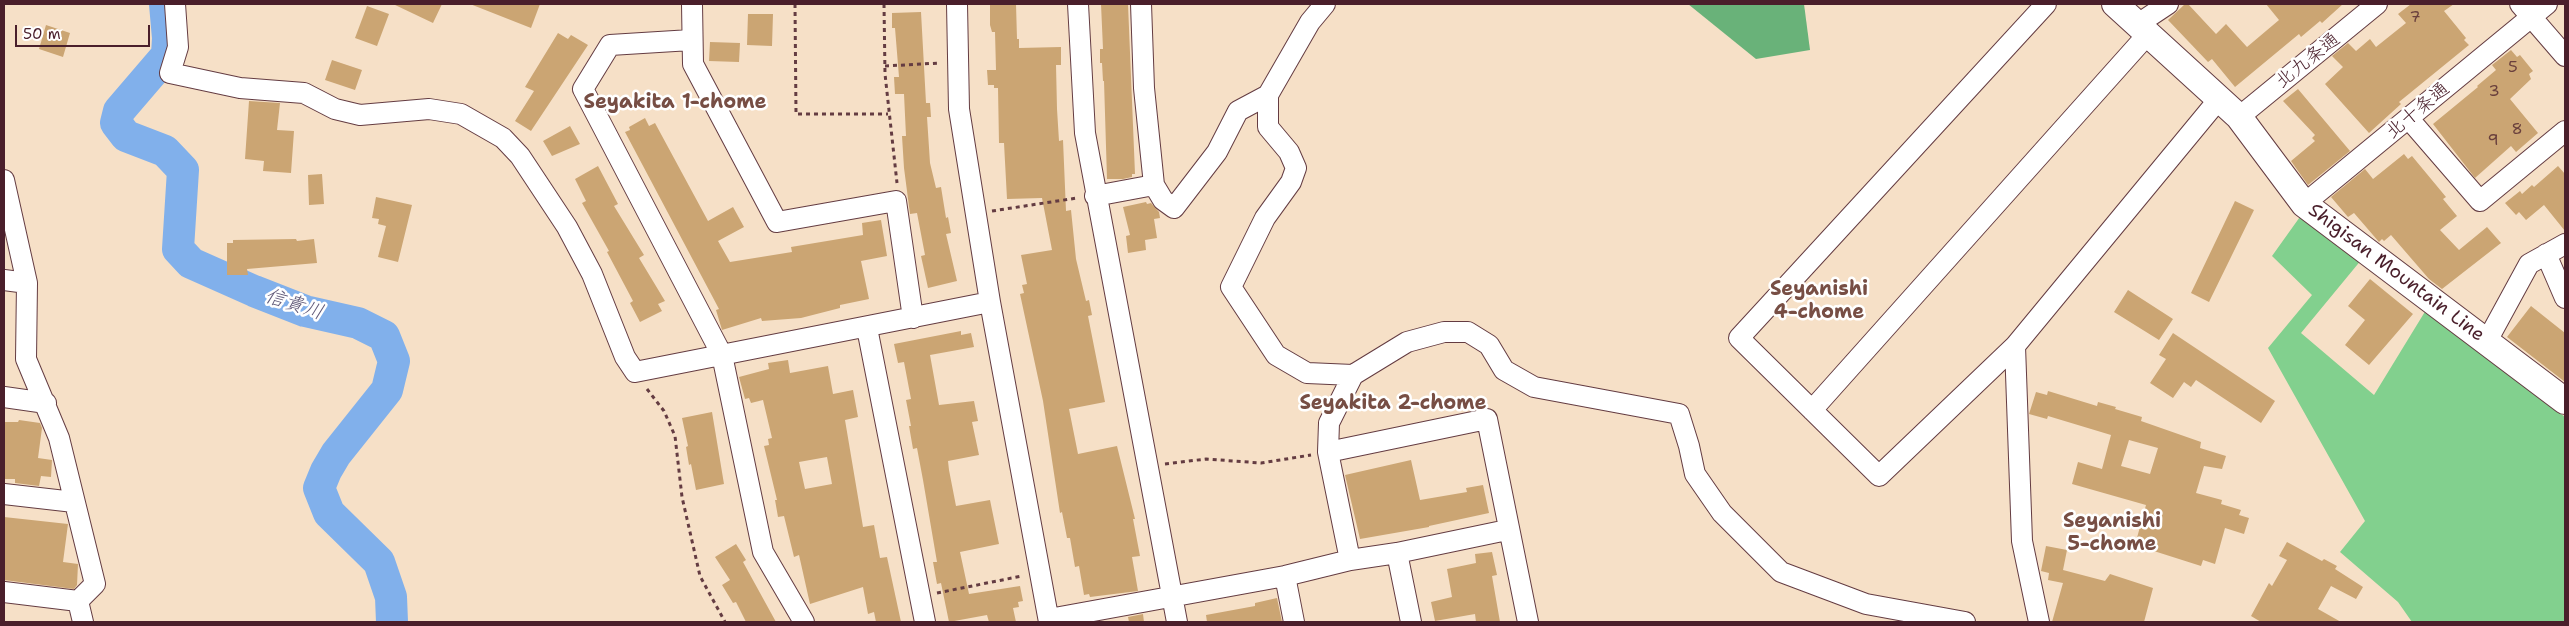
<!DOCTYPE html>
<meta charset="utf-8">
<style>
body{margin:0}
#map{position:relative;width:2569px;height:626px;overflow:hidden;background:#f6e0c7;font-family:"Shantell Sans",sans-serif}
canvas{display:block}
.frame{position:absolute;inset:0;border:5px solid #4a1f2b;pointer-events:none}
.scale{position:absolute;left:15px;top:25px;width:135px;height:22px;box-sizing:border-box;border:2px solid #4a1f2b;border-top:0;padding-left:6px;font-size:15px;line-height:18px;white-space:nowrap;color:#4a1f2b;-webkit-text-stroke:4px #fff;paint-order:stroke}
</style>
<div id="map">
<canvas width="2569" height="626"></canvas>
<div class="frame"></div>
<div class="scale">50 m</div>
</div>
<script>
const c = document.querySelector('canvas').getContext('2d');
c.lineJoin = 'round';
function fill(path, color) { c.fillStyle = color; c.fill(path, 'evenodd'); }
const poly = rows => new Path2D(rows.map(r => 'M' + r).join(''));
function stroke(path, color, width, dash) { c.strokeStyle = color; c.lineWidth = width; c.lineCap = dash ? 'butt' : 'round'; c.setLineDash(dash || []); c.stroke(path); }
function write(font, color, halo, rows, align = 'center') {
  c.font = font + ' "Shantell Sans","Klee One",sans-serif'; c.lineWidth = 5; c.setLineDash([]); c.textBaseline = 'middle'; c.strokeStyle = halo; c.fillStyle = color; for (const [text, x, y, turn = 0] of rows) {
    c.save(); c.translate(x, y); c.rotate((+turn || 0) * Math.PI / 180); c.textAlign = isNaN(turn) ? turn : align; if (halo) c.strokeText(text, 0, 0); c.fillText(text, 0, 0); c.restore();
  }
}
const green = poly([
 [2302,214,2362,259,2301,333,2374,395,2426,310,2565,417,2565,622,2412,622,2398,602,2340,552,2365,521,2268,348,2312,295,2272,256]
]);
const forest = poly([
 [1688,4,1804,4,1810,50,1756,59]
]);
const river = poly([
 [165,4,168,38,167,55,119,111,116,123,126,136,165,151,183,170,178,249,191,263,254,291,305,311,358,323,384,336,394,361,387,390,336,454,326,471,319,488,329,513,379,562,391,597,392,622]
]);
const building = poly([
 [393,4,442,4,433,23],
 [470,4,540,4,531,28],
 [990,4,1016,4,1017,39,1019,39,1019,48,1061,47,1061,65,1056,65,1057,109,1059,141,1063,140,1066,211,1071,210,1076,259,1086,301,1089,300,1092,315,1088,316,1105,402,1069,409,1078,454,1117,446,1135,519,1133,519,1140,556,1132,557,1138,591,1090,597,1089,594,1084,595,1079,566,1075,567,1070,538,1067,538,1062,512,1060,513,1043,401,1020,294,1024,293,1022,285,1027,284,1021,255,1052,250,1042,198,1007,199,1004,143,999,143,998,88,994,88,994,85,988,85,987,70,996,70,995,32,992,32,990,25],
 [1101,4,1128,4,1135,174,1132,174,1132,177,1123,179,1107,179,1104,81,1103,81,1102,63,1100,63,1100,49,1103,49],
 [2185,4,2188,4,2216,34,2226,24,2247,47,2279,20,2266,4,2343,4,2322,23,2320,21,2301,37,2299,34,2235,87,2212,59,2208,62,2168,20],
 [2411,4,2454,4,2444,11,2466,38,2464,40,2469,45,2399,102,2401,104,2369,133,2325,84,2343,67,2332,56,2348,43,2356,51,2370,39,2376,47,2406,23,2398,14],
 [367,6,389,14,377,46,355,38],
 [921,12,926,103,930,103,931,117,927,117,930,163,936,188,941,187,946,218,948,217,951,233,946,234,957,281,928,288,921,256,925,255,917,213,910,214,904,168,902,136,906,136,904,94,895,94,894,77,899,77,895,28,892,28,892,13],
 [748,14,773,14,772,46,747,45],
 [46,25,70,33,63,57,39,49],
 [558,33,568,39,571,35,588,45,531,131,515,121,534,91,525,87],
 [710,42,740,43,739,62,709,61],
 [2511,50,2517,57,2520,55,2533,71,2529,74,2531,79,2510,99,2538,133,2516,152,2511,146,2475,178,2433,124,2478,87,2477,86,2496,70,2492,65],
 [332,60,362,70,355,90,325,80],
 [2298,89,2350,151,2308,185,2291,161,2315,141,2312,138,2315,135,2283,101],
 [249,101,280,103,277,130,294,131,291,173,263,171,264,161,245,159],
 [645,118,649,126,655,123,708,221,733,207,744,227,718,241,730,262,792,252,791,247,863,235,862,223,881,220,887,256,861,261,869,299,840,305,840,308,801,318,762,321,761,318,722,330,716,310,719,309,625,132,630,130,629,127],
 [570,126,580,144,552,156,543,141],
 [2404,154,2408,159,2412,156,2446,197,2443,199,2457,216,2440,230,2459,250,2487,227,2501,243,2442,289,2429,279,2391,235,2384,241,2382,239,2379,242,2354,213,2348,217,2331,197,2365,169,2373,179],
 [598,166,618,204,614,206,644,255,639,258,665,301,658,304,662,311,640,322,630,303,633,301,607,252,609,251,582,203,586,201,575,179],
 [2558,166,2565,174,2565,231,2544,205,2526,220,2519,212,2516,215,2505,203,2520,191,2522,194,2532,185,2534,187],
 [322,174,324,204,309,205,308,175],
 [376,197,412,205,398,262,378,257,386,226,378,224,379,219,372,218],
 [2235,201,2254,210,2209,302,2191,293],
 [1146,202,1147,204,1151,203,1159,212,1160,218,1154,219,1157,238,1145,240,1146,250,1128,253,1126,236,1130,235,1123,207],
 [296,239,297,241,314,239,317,263,247,269,248,275,227,275,227,243,233,243,233,240],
 [2370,279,2413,314,2369,365,2345,345,2365,320,2348,306],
 [2128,290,2173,319,2159,340,2114,312],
 [2531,306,2565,333,2565,382,2507,337],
 [961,331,961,335,971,333,974,347,930,355,939,405,974,401,978,421,972,422,979,455,948,461,949,470,956,506,990,500,999,544,960,552,969,594,1020,586,1023,601,1018,602,1019,607,1013,608,1016,622,989,622,987,615,949,622,941,583,937,584,933,562,937,562,923,480,917,448,913,449,909,426,911,426,906,400,911,399,904,362,898,363,894,344],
 [2173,333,2275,401,2261,423,2196,380,2191,387,2184,382,2173,398,2150,383,2166,359,2159,355],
 [788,360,790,373,828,366,833,394,853,390,858,417,845,420,863,527,874,525,880,558,887,557,901,622,876,622,874,612,868,614,863,587,810,604,799,555,794,557,784,516,778,517,775,500,777,500,764,446,769,445,768,439,772,438,763,400,751,403,749,398,745,399,739,377,769,369,768,363],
 [827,457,832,484,805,489,799,462],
 [2048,391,2097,406,2098,402,2116,407,2115,409,2142,417,2141,421,2201,442,2200,448,2226,456,2222,469,2204,466,2196,493,2222,500,2221,504,2241,510,2239,515,2249,518,2244,534,2225,528,2215,564,2203,560,2201,566,2135,545,2146,505,2072,484,2078,462,2102,469,2111,435,2048,416,2047,419,2029,414,2036,392,2047,395],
 [2129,440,2158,448,2150,474,2121,466],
 [712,412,724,484,696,490,691,464,689,465,686,447,688,446,682,418],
 [19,420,40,423,42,428,38,458,52,460,51,477,41,476,39,486,15,483,15,479,4,479,4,422,18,422],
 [1411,460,1420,500,1467,492,1466,488,1483,485,1489,513,1429,526,1429,527,1360,539,1345,475],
 [4,517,68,524,63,562,78,564,77,585,74,589,4,580],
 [2287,542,2322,561,2324,559,2337,566,2335,569,2363,587,2356,599,2331,586,2318,609,2341,622,2261,622,2251,616,2269,583,2272,586,2287,560,2279,556],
 [736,544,746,560,743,562,776,622,746,622,736,602,733,603,722,585,730,580,715,557],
 [2046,546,2067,550,2063,570,2105,581,2110,574,2153,588,2144,622,2052,622,2063,583,2048,580,2049,573,2041,571],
 [1492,552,1497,575,1492,576,1500,622,1476,622,1475,614,1435,621,1431,602,1452,597,1447,569,1476,563,1475,554],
 [1277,598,1282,622,1207,622,1206,615,1255,606,1255,603],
 [1143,614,1144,622,1129,622,1128,617]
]);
const path = poly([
 [795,4,796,114,888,114],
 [884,4,885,74,897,183],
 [885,66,940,63],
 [992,211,1077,198],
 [647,389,664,411,675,436,682,497,700,576,725,622],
 [1165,464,1206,459,1261,463,1311,455],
 [937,593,1022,576]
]);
const minor = poly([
 [175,4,178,47,170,73,240,88,304,93,335,109,360,115,429,109,461,114,503,138,520,156,567,227,592,274,625,357,635,372,990,302],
 [692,4,693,64,777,222,896,201,913,318],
 [957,4,959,109,990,302,1049,622],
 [1078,4,1085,133,1177,622],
 [1141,4,1144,88,1154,185,1163,200,1174,208,1217,152,1238,111,1268,95,1310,22,1325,4],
 [2046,4,1739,338,1879,476,2015,346,2219,99],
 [2520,4,2565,56],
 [2138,24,2168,4],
 [691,40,610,45,583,89,722,355,763,552,804,622],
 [1268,95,1268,127,1289,152,1296,168,1291,182,1265,218,1231,287,1276,355,1307,373,1353,375],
 [2239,117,2377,4],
 [2409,119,2480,201,2565,131],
 [4,180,27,283,26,359,59,438,95,584,78,601],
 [1095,196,1154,185],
 [2304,204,2547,4],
 [2546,254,2565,298],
 [4,280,27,283],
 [867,328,925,622],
 [2487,341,2529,264,2565,244],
 [2015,346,2022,541,2039,622],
 [4,397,46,403],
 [1812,410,2148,34],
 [1328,452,1487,419,1528,622],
 [4,494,74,502],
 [1397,553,1411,622],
 [1350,560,1328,452,1329,423,1353,375,1407,342,1444,332,1468,332,1489,345,1504,370,1534,387,1679,414,1689,446,1695,474,1722,513,1781,572,1866,604,1965,622],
 [1285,576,1294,622],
 [4,592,78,601],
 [78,601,83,622],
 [1049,619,1285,576,1350,560,1397,553,1507,530]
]);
const major = poly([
 [2115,4,2239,117,2304,204,2565,401]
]);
const numberNames = [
 ["7",2415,18],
 ["5",2513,68],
 ["3",2494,92],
 ["8",2517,130],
 ["9",2493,141]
];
const streetNames = [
 ["北九条通",2308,61,-39],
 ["北十条通",2418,111,-40],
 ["Shigisan Mountain Line",2396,273,37]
];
const neighbourhoodNames = [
 ["Seyakita 1-chome",675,103],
 ["Seyanishi",1819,290],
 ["4-chome",1819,313],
 ["Seyakita 2-chome",1393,404],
 ["Seyanishi",2112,522],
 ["5-chome",2112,545]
];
const waterNames = [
 ["信貴川",294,305,18]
];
fill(green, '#82d08e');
fill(forest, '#69b279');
stroke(river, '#81b0eb', 32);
fill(building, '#cba573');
stroke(minor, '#643c42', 22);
stroke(major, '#643c42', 28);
stroke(path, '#643c42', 3, [4, 4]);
stroke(minor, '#fff', 20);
stroke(major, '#fff', 26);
write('16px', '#6a403d', null, numberNames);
write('19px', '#4a1f2b', '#fff', streetNames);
write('bold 20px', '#774e44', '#fff', neighbourhoodNames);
write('italic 20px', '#605978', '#fff', waterNames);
</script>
